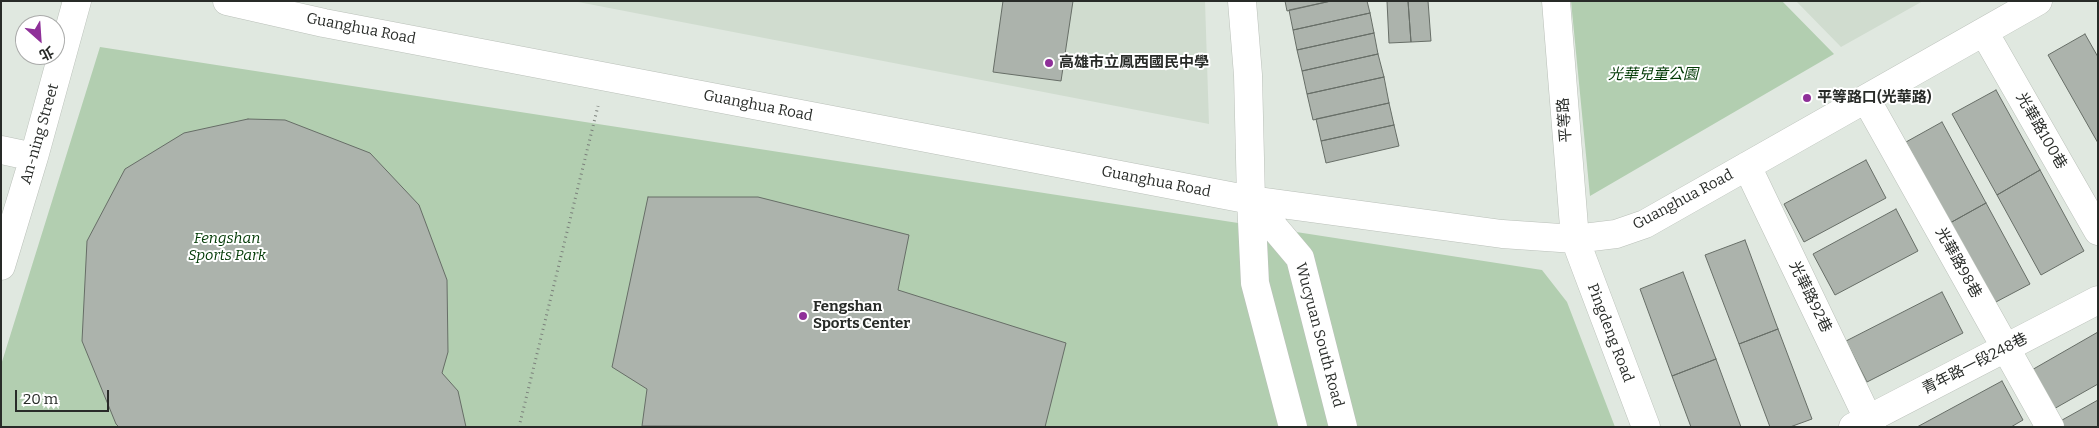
<!DOCTYPE html>
<meta charset="utf-8">
<style>
body{margin:0}
#map{position:relative;width:2099px;height:428px;overflow:hidden;background:#e0e8e0;font-family:Bitter,"Noto Sans TC",serif}
canvas{display:block}
.frame{position:absolute;inset:0;border:2px solid #282b28;pointer-events:none}
.north{position:absolute;left:15px;top:15px;width:50px;height:50px;box-sizing:border-box;background:#fff;border:1px solid #a9aaa9;border-radius:50%;rotate:154deg;font-size:14px;font-weight:700;line-height:20px;text-align:center;color:#282b28}
.north::after{content:'';display:block;margin:auto;width:18px;height:22px;background:#8f3099;clip-path:polygon(50% 0,100% 100%,50% 72%,0 100%)}
.scale{position:absolute;left:15px;top:390px;width:94px;height:22px;box-sizing:border-box;border:2px solid #282b28;border-top:0;padding-left:6px;font-size:15px;line-height:18px;white-space:nowrap;color:#282b28;-webkit-text-stroke:4px #fff;paint-order:stroke}
</style>
<div id="map">
<canvas width="2099" height="428"></canvas>
<div class="frame"></div>
<div class="north">北</div>
<div class="scale">20 m</div>
</div>
<script>
const c = document.querySelector('canvas').getContext('2d');
c.lineJoin = 'round';
function fill(path, color) { c.fillStyle = color; c.fill(path, 'evenodd'); }
const poly = rows => new Path2D(rows.map(r => 'M' + r).join(''));
function stroke(path, color, width, dash) { c.strokeStyle = color; c.lineWidth = width; c.lineCap = dash ? 'butt' : 'round'; c.setLineDash(dash || []); c.stroke(path); }
function write(font, color, halo, rows, align = 'center') {
  c.font = font + ' Bitter,"Noto Sans TC",serif'; c.lineWidth = 4; c.setLineDash([]); c.textBaseline = 'middle'; c.strokeStyle = halo; c.fillStyle = color; for (const [text, x, y, turn = 0] of rows) {
    c.save(); c.translate(x, y); c.rotate((+turn || 0) * Math.PI / 180); c.textAlign = isNaN(turn) ? turn : align; if (halo) c.strokeText(text, 0, 0); c.fillText(text, 0, 0); c.restore();
  }
}
const built = poly([
 [573,1,1205,1,1209,124],
 [1796,1,1923,1,1841,47]
]);
const green = poly([
 [1571,1,1782,1,1834,54,1590,196],
 [100,47,1542,270,1567,302,1615,427,1,427,1,365]
]);
const building = poly([
 [1003,1,1073,1,1061,81,993,72,1003,1],
 [1285,1,1331,1,1287,11,1285,1],
 [1331,1,1367,1,1370,13,1293,30,1289,10,1331,1],
 [1387,1,1408,1,1411,42,1389,43,1387,1],
 [1408,1,1428,1,1431,41,1411,42,1408,1],
 [1370,13,1374,33,1297,50,1293,30,1370,13],
 [1374,33,1378,54,1302,71,1297,50,1374,33],
 [2085,34,2098,57,2098,143,2048,55,2085,34],
 [1378,54,1384,77,1307,94,1302,71,1378,54],
 [1384,77,1389,103,1313,120,1307,94,1384,77],
 [1996,90,2040,170,1997,195,1952,114,1996,90],
 [1389,103,1394,125,1321,141,1316,119,1389,103],
 [248,119,285,120,370,153,419,205,447,280,448,352,442,373,458,391,466,427,119,427,116,424,82,341,87,241,125,169,184,133,248,119],
 [1942,122,1986,203,1950,223,1906,142,1942,122],
 [1394,125,1399,146,1326,163,1321,141,1394,125],
 [1866,160,1886,198,1804,242,1784,204,1866,160],
 [2040,170,2084,251,2041,275,1997,195,2040,170],
 [648,197,758,197,909,235,898,290,1066,343,1045,427,642,426,647,389,612,367,648,197],
 [1986,203,2030,284,1994,303,1950,223,1986,203],
 [1896,209,1918,251,1835,295,1813,254,1896,209],
 [1745,240,1778,329,1739,344,1705,255,1745,240],
 [1683,272,1716,359,1672,376,1640,289,1683,272],
 [1942,292,1963,333,1867,382,1846,341,1942,292],
 [1778,329,1812,419,1790,427,1770,427,1739,344,1778,329],
 [2098,332,2098,384,2052,410,2030,371,2098,332],
 [1716,359,1741,427,1691,427,1672,376,1716,359],
 [2002,381,2023,420,2011,427,1917,427,2002,381],
 [2098,400,2098,427,2056,427,2055,424,2098,400]
]);
const path = poly([
 [519,427,598,106]
]);
const street = poly([
 [227,1,324,23,1251,200,1502,234,1575,239,1616,234,1645,224,2038,1],
 [1242,1,1248,75,1251,200,1255,283,1293,427],
 [1556,1,1575,239,1646,427],
 [1984,32,2098,231],
 [1866,99,2050,427],
 [1,150,34,157],
 [1747,166,1872,427],
 [1251,200,1300,258,1343,427],
 [1,266,34,157,77,1],
 [1853,427,2098,300]
]);
const markers = [
 [1049,63,5,"#8f3099"],
 [1807,98,5,"#8f3099"],
 [803,316,5,"#8f3099"]
];
const streetNames = [
 ["Guanghua Road",361,29,11],
 ["Guanghua Road",758,106,11],
 ["平等路",1565,120,-94],
 ["光華路100巷",2041,131,60],
 ["An-ning Street",40,134,-74],
 ["Guanghua Road",1156,182,11],
 ["Guanghua Road",1683,200,-28],
 ["光華路98巷",1958,263,61],
 ["光華路92巷",1810,297,64],
 ["Pingdeng Road",1610,333,69],
 ["Wucyuan South Road",1319,335,75],
 ["青年路一段248巷",1975,364,-27]
];
const poiNames = [
 ["高雄市立鳳西國民中學",1059,63],
 ["平等路口(光華路)",1817,98],
 ["Fengshan",813,307],
 ["Sports Center",813,324]
];
const parkNames = [
 ["光華兒童公園",1653,75],
 ["Fengshan",227,239],
 ["Sports Park",227,256]
];
fill(built, '#d0dccf');
fill(green, '#b2ceb0');
fill(building, '#acb3ac');
stroke(building, '#676e67', 1);
stroke(street, '#bac0b9', 29);
stroke(path, '#7b807b', 3, [1, 4]);
stroke(street, '#fff', 28);
for (const [x, y, r, color] of markers) { const dot = new Path2D(); dot.arc(x, y, r, 0, 2 * Math.PI); c.fillStyle = color; c.fill(dot); stroke(dot, '#fff', 2); }
write('15px', '#282b28', '#fff', streetNames);
write('bold 15px', '#282b28', '#fff', poiNames, 'left');
write('italic 15px', '#023a05', '#fff', parkNames);
</script>
